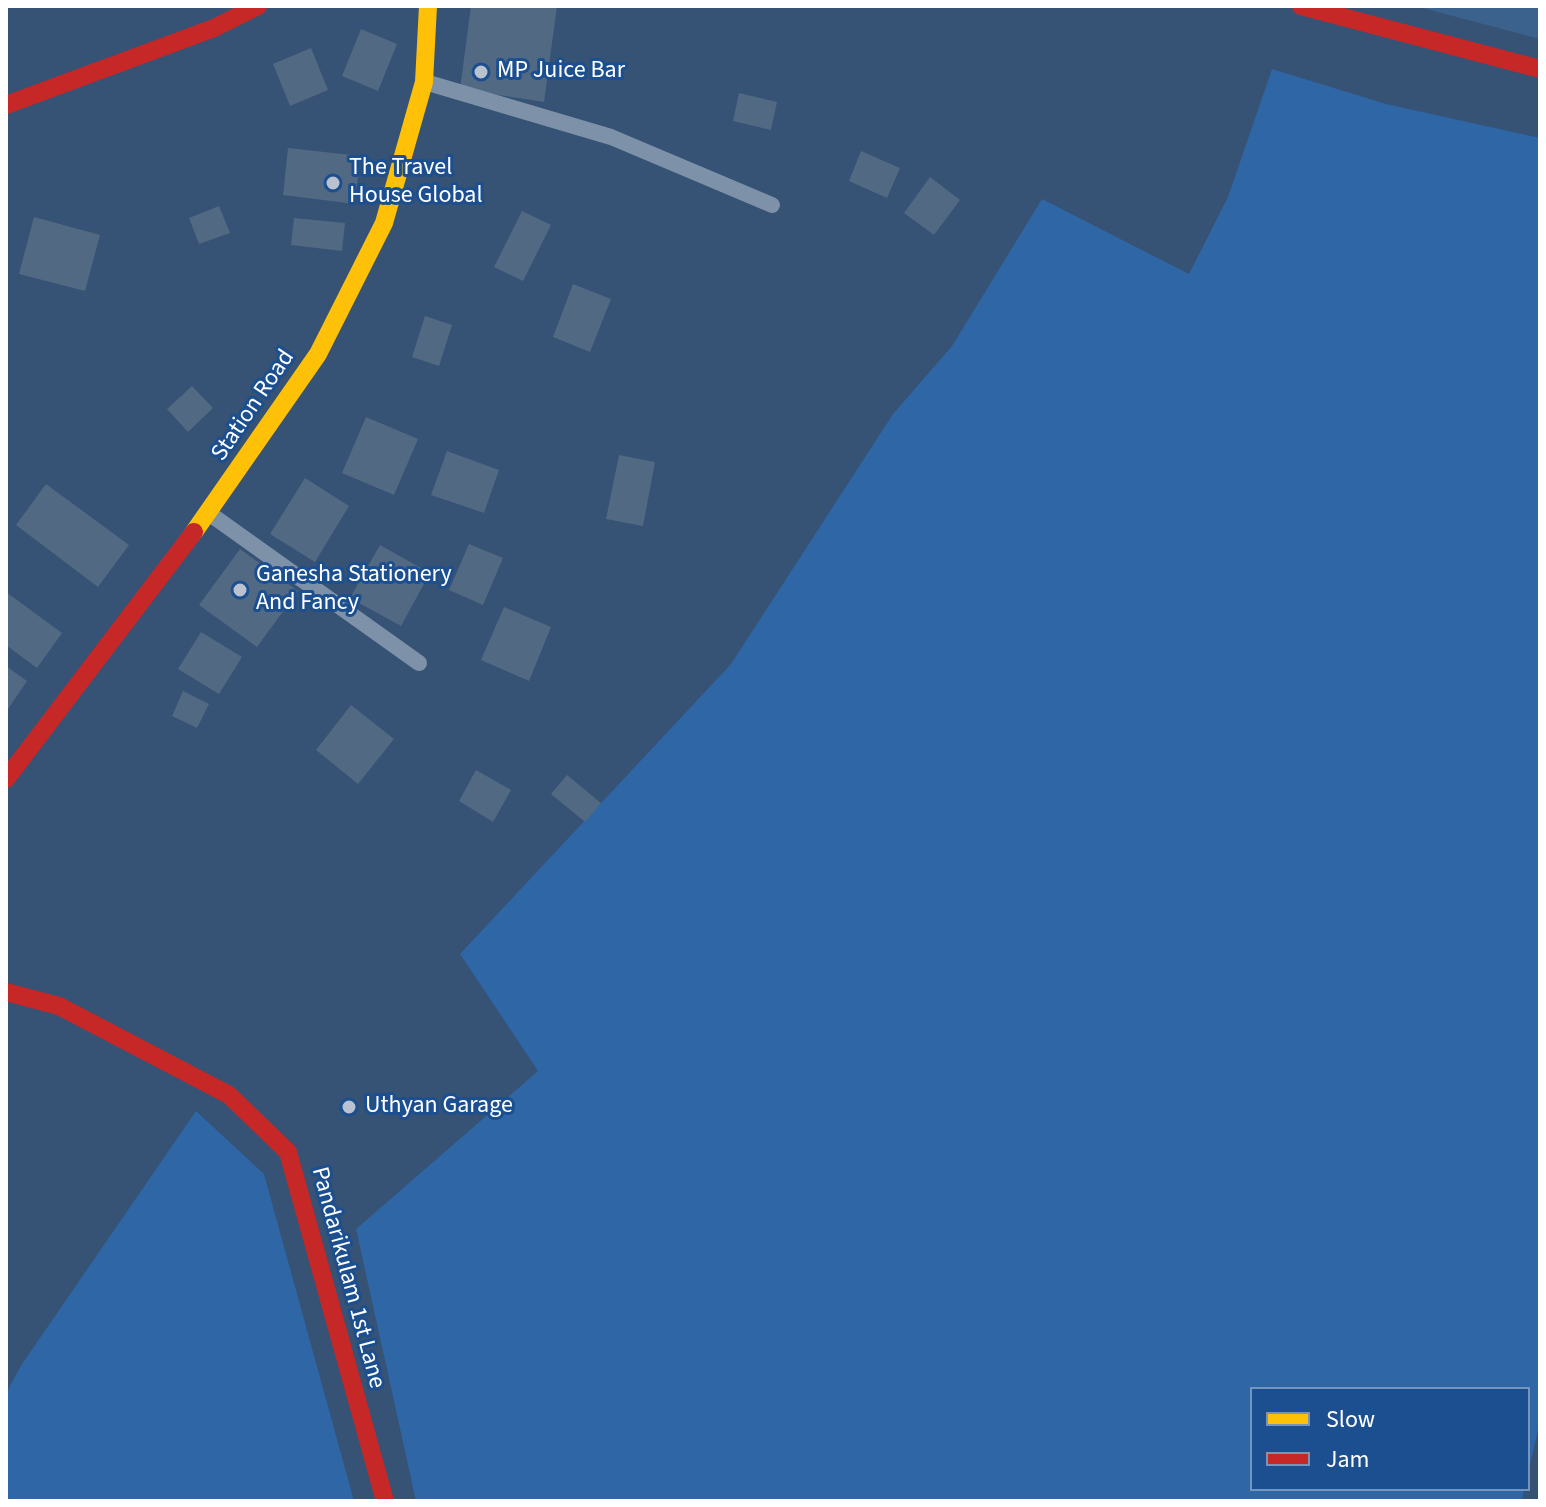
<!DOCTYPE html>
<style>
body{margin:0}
#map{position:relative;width:1546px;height:1507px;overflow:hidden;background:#365274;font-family:"Source Sans 3",sans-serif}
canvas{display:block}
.frame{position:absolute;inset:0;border:8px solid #fff;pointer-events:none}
.legend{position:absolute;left:1250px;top:1387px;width:280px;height:104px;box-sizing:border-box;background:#1b4f8f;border:2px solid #7695bc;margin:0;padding:10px 14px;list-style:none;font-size:24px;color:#fff}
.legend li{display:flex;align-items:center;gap:16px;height:40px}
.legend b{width:40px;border:2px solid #7695bc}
</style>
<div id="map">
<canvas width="1546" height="1507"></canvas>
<div class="frame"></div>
<ul class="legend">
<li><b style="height:10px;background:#ffc107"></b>Slow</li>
<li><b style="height:10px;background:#c62828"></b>Jam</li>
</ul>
</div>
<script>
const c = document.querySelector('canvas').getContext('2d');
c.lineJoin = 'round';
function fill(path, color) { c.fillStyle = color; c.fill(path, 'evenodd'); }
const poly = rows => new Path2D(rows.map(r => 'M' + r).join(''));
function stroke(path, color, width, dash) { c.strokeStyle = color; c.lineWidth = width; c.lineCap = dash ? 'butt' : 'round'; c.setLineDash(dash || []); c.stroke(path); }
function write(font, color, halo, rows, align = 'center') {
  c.font = font + ' "Source Sans 3",sans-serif'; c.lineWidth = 6; c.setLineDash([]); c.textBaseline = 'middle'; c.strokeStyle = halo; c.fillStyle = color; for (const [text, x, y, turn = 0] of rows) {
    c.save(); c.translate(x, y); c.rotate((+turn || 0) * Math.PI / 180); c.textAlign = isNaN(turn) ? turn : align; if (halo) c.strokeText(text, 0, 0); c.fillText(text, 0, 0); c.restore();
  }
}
const green = poly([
 [1272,69,1386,104,1540,138,1540,1421,1528,1473,1528,1389,1252,1389,1252,1489,1524,1489,1522,1501,416,1501,356,1229,538,1071,460,954,731,664,893,414,952,346,1042,199,1189,274,1228,197],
 [196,1111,264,1174,354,1501,6,1501,6,1393,22,1364]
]);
const water = poly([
 [1415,6,1540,6,1540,39]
]);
const building = poly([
 [471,6,557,6,544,102,460,89],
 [361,29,397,44,378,91,342,76],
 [311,48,328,90,290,106,273,64],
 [739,93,777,102,771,130,733,121],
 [288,148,360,156,355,204,283,195],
 [861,151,900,168,887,198,849,181],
 [930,177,960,200,934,235,904,213],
 [219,206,230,233,199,244,189,218],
 [522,211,551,225,523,281,494,267],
 [34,217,100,235,85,291,19,274],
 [294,218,345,223,342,251,291,245],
 [573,284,611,299,590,352,553,337],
 [425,316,452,325,439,366,412,357],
 [192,386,213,408,188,432,167,409],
 [366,417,418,439,394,495,342,473],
 [447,451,499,470,484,513,431,495],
 [619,455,655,462,643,526,606,519],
 [305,478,349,506,315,562,270,534],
 [46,484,129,545,98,587,16,525],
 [469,544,503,558,483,605,449,590],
 [380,545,430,573,401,626,350,598],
 [240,549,298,591,257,647,199,605],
 [6,592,62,633,37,668,6,645],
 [504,607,551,627,529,681,481,660],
 [201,632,242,657,219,694,178,669],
 [6,666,27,681,6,712],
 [183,691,209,704,197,728,172,716],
 [351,705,394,739,358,784,316,750],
 [476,770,511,790,493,822,459,801],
 [567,775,601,803,585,822,551,794]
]);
const lane = poly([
 [425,82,611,137,772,205],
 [210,514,419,663]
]);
const slow = poly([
 [194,532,318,354,384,223,424,82,428,6]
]);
const jam = poly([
 [1301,6,1540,69],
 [6,105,214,28,258,6],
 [6,779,194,532],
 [6,992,59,1006,229,1095,288,1152,385,1501]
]);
const markers = [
 [481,72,8,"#b9c2ce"],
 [333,183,8,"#b9c2ce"],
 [240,590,8,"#b9c2ce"],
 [349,1107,8,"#b9c2ce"]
];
const poiNames = [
 ["MP Juice Bar",497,72],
 ["The Travel",349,169],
 ["House Global",349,197],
 ["Ganesha Stationery",256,576],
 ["And Fancy",256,604],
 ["Uthyan Garage",365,1107]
];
const streetNames = [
 ["Station Road",254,406,-56],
 ["Pandarikulam 1st Lane",347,1278,75]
];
fill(green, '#2f66a5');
fill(water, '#3b618d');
fill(building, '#526984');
stroke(lane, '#7d92a8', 16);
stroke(slow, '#ffc107', 18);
stroke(jam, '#c62828', 18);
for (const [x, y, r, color] of markers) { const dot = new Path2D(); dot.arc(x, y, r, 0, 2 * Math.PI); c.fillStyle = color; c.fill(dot); stroke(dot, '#1b4f8f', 3); }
write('24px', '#fff', '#1b4f8f', poiNames, 'left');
write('24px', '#fff', '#1b4f8f', streetNames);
</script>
